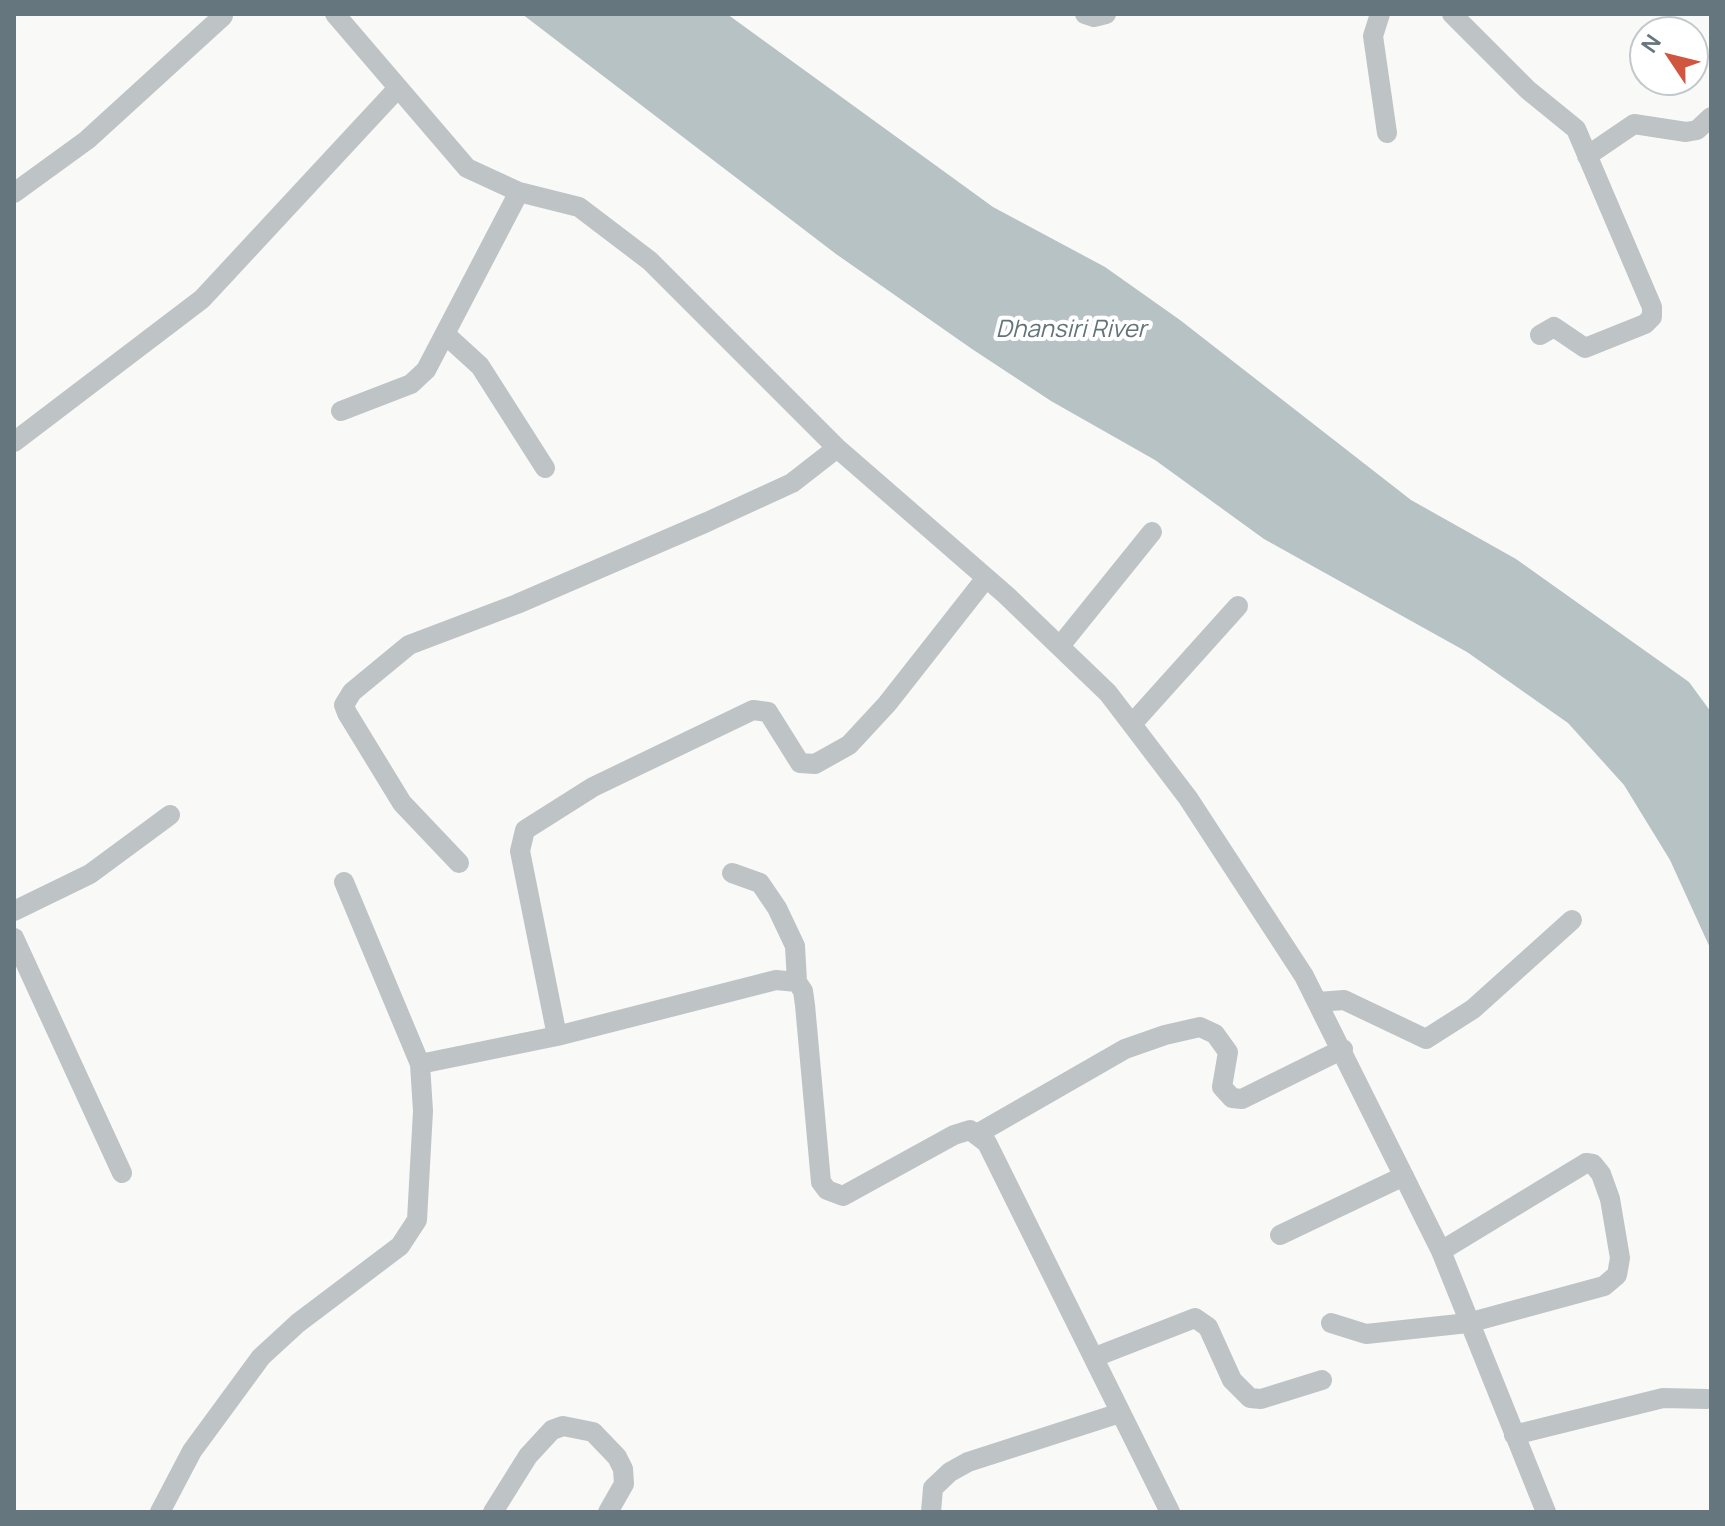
<!DOCTYPE html>
<style>
body{margin:0}
#map{position:relative;width:1725px;height:1526px;overflow:hidden;background:#f9f9f7;font-family:Manrope,sans-serif}
canvas{display:block}
.frame{position:absolute;inset:0;border:16px solid #66767e;pointer-events:none}
.north{position:absolute;left:1629px;top:16px;width:80px;height:80px;box-sizing:border-box;background:#fff;border:2px solid #c2c8cb;border-radius:50%;rotate:305deg;font-size:22px;font-weight:700;line-height:32px;text-align:center;color:#66767e}
.north::after{content:'';display:block;margin:auto;width:28px;height:36px;background:#d05640;clip-path:polygon(50% 0,100% 100%,50% 72%,0 100%)}
</style>
<div id="map">
<canvas width="1725" height="1526"></canvas>
<div class="frame"></div>
<div class="north">N</div>
</div>
<script>
const c = document.querySelector('canvas').getContext('2d');
c.lineJoin = 'round';
function fill(path, color) { c.fillStyle = color; c.fill(path, 'evenodd'); }
const poly = rows => new Path2D(rows.map(r => 'M' + r).join(''));
function stroke(path, color, width, dash) { c.strokeStyle = color; c.lineWidth = width; c.lineCap = dash ? 'butt' : 'round'; c.setLineDash(dash || []); c.stroke(path); }
function write(font, color, halo, rows, align = 'center') {
  c.font = font + ' Manrope,sans-serif'; c.lineWidth = 8; c.setLineDash([]); c.textBaseline = 'middle'; c.strokeStyle = halo; c.fillStyle = color; for (const [text, x, y, turn = 0] of rows) {
    c.save(); c.translate(x, y); c.rotate((+turn || 0) * Math.PI / 180); c.textAlign = isNaN(turn) ? turn : align; if (halo) c.strokeText(text, 0, 0); c.fillText(text, 0, 0); c.restore();
  }
}
const water = poly([
 [522,14,727,14,993,207,1105,267,1180,320,1411,500,1516,559,1689,682,1711,712,1711,950,1670,860,1624,785,1568,723,1467,652,1264,539,1155,460,1051,401,972,349,836,254]
]);
const minor = poly([
 [335,14,467,168,519,192,579,207,650,261,837,448,1006,595,1108,693,1188,798,1304,976,1441,1251,1546,1512],
 [1085,14,1094,17,1106,14],
 [1380,14,1373,36,1387,133],
 [1452,14,1528,90,1576,129,1652,307,1652,317,1645,324,1585,348,1554,327,1540,335],
 [1587,156,1634,124,1686,132,1697,130,1711,117],
 [14,193,87,140,223,16],
 [446,335,480,366,545,468],
 [341,411,411,384,426,370,519,192],
 [14,442,202,299,398,88],
 [1060,646,1152,532],
 [1132,724,1238,606],
 [459,863,402,803,347,713,344,705,352,692,409,645,517,604,707,522,792,483,837,448],
 [732,873,760,883,777,908,795,946,797,982],
 [14,911,90,874,170,815],
 [14,938,122,1173],
 [1318,1002,1344,1000,1426,1039,1473,1009,1572,920],
 [557,1036,520,851,525,830,593,787,753,710,768,712,800,763,815,764,849,745,887,704,986,578],
 [420,1064,557,1036,776,980,797,982,803,991,805,1005,821,1182,827,1190,843,1196,954,1135,970,1130,987,1143,1170,1512],
 [977,1134,1125,1049,1165,1035,1200,1027,1215,1034,1228,1052,1222,1087,1232,1098,1242,1099,1343,1049],
 [1280,1235,1404,1176],
 [1331,1323,1366,1334,1468,1323,1604,1286,1617,1275,1620,1258,1610,1199,1601,1174,1593,1164,1586,1163,1441,1251],
 [1095,1357,1195,1318,1208,1327,1232,1380,1250,1398,1261,1399,1322,1380],
 [1514,1435,1663,1398,1707,1399],
 [160,1512,192,1451,261,1357,298,1323,400,1246,417,1220,423,1111,420,1064,344,882],
 [493,1512,528,1456,552,1430,563,1426,593,1432,617,1457,623,1469,624,1484,608,1512],
 [931,1512,933,1488,950,1472,968,1462,1120,1413]
]);
const waterNames = [
 ["Dhansiri River",1071,330]
];
fill(water, '#b7c2c5');
stroke(minor, '#bec3c6', 20);
write('italic 24px', '#627478', '#fff', waterNames);
</script>
